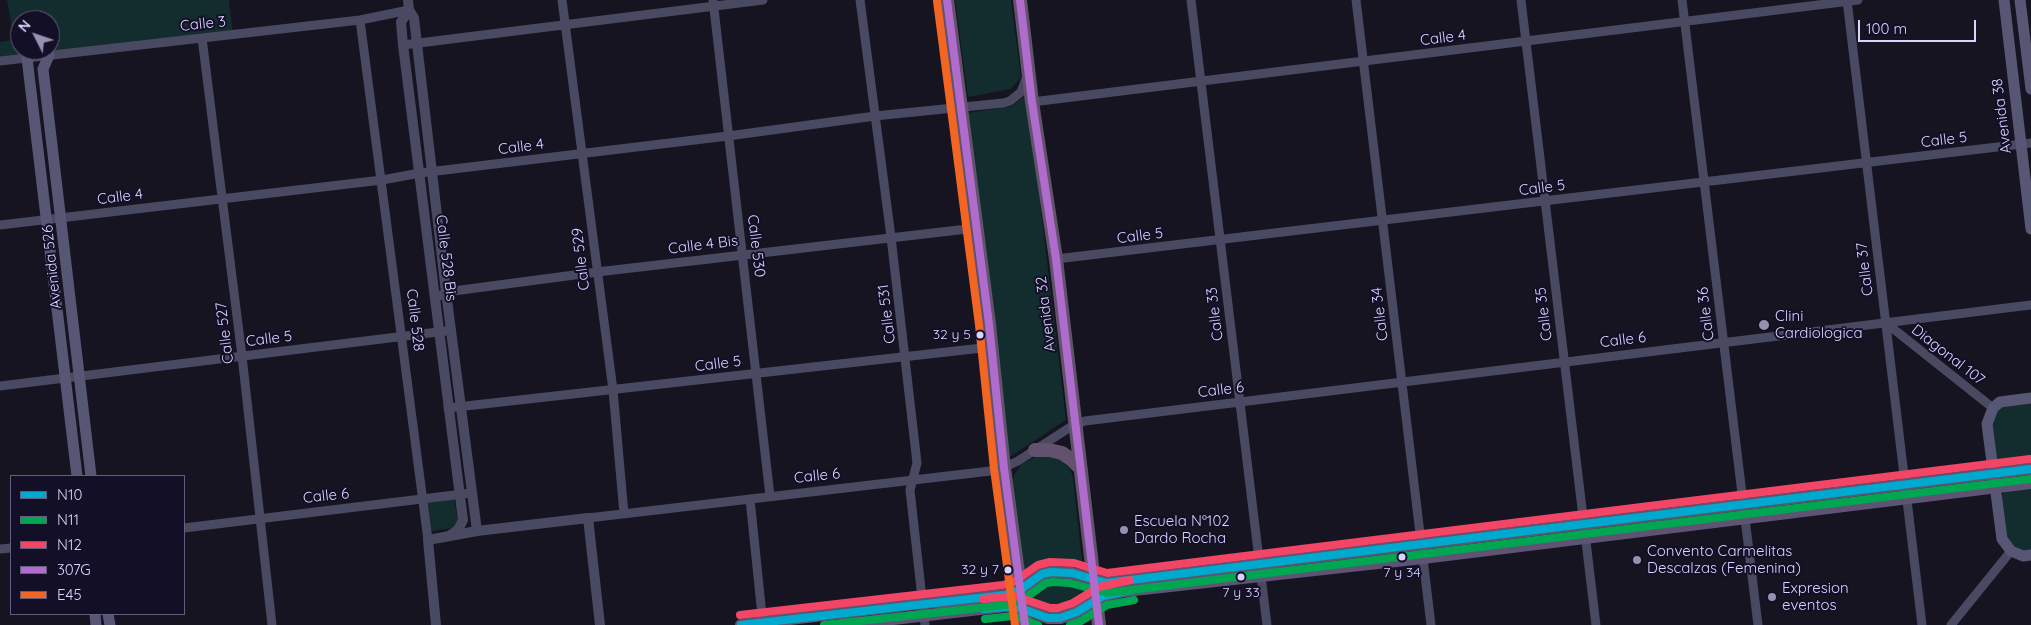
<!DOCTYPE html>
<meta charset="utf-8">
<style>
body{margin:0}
#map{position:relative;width:2031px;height:625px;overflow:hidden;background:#161421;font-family:Quicksand,sans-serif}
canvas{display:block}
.legend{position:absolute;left:10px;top:475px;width:175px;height:140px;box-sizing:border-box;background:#130f26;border:1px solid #625e7d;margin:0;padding:6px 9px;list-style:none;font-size:15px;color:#d9d4ff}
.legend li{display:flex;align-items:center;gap:10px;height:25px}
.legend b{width:25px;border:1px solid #625e7d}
.north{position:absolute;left:10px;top:10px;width:50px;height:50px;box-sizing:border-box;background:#130f26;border:1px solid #625e7d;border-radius:50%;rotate:311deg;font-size:14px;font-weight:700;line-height:20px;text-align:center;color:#d9d4ff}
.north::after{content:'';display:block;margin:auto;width:18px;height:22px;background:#9591b1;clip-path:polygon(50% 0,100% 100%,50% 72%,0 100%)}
.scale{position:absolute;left:1858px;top:20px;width:118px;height:22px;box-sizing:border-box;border:2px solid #d9d4ff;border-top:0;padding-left:6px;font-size:15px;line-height:18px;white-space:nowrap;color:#d9d4ff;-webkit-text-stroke:4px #130f26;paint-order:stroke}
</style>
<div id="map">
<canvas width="2031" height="625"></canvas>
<ul class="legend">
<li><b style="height:6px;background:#00a9ce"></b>N10</li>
<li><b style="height:6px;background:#00a651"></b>N11</li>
<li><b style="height:6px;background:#f34667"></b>N12</li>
<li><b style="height:6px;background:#b06ccc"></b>307G</li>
<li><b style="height:6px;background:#f26522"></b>E45</li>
</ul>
<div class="north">N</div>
<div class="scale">100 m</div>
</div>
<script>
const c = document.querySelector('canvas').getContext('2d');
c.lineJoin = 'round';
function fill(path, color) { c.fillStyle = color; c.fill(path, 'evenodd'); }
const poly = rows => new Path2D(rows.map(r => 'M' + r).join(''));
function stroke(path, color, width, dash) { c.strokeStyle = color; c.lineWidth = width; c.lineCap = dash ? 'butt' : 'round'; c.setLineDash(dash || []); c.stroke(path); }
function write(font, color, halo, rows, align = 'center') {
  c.font = font + ' Quicksand,sans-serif'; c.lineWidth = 4; c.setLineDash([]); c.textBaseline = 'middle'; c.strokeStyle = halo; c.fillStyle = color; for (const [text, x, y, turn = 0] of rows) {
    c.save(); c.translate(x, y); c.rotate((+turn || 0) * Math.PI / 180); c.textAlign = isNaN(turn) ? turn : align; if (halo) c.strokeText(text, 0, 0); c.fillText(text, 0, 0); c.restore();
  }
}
const green = poly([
 [7,0,229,0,233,34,54,55,53,48,50,45,50,20,20,20,20,50,23,50,21,59,0,61,0,42,14,40],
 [955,0,1011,0,1021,77,1011,89,968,97],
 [1027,94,1066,420,1011,456,1008,455,968,113,1012,106],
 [2031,400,2031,464,2003,467,1995,461,1989,421,2002,404],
 [1039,455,1050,456,1059,459,1070,469,1073,477,1083,571,1066,562,1048,561,1033,567,1023,576,1012,485,1014,475,1022,464],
 [2031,487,2031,550,2023,551,2012,547,2003,536,1999,499,2006,490],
 [454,498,458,522,454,528,431,531,427,502],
 [1052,577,1075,578,1085,585,1087,597,1079,608,1062,615,1043,614,1029,604,1026,591,1032,585]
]);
const minor = poly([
 [562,0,613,390,624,514],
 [713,0,770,496],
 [860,0,891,237,917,463,910,490,925,625],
 [1191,0,1267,625],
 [1356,0,1431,625],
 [1521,0,1596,625],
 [1682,0,1758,625],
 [1847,0,1922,625],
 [360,20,428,540],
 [202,38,242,356,272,625],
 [403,45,763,0],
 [0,61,360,20,409,10],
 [1032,102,1858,0],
 [0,225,382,180,420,173,728,136,875,116,1003,103,1010,101,1021,92,1027,76],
 [1056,259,2031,143],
 [436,298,446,292,597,272,976,228],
 [1886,323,1993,408],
 [0,386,446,331],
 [448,408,991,347],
 [750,499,763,625],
 [588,518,999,470,1018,461,1072,426,1085,421,2031,305],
 [184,528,471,493],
 [0,549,11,548],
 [1951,625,2011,551]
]);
const tertiary = poly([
 [408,0,409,10,414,18,446,292,477,531],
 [409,10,401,22,403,45,463,520,458,530,449,536],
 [436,625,428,540,477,531,588,518,600,625]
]);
const secondary = poly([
 [2004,0,2031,229],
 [2020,0,2031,89],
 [49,55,43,69,91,476],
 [27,58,77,476],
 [2031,398,2000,402,1993,408,1987,424,2002,539,2011,551,2023,556,2031,555],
 [95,614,96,625],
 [108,614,110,625]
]);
const primary = poly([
 [741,625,915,604,1005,595,1020,590,1042,574,1051,572,1072,573,1106,583,2031,469],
 [842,625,1006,606,1022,608,1048,618,1060,618,1077,612,1103,596,1125,591,1423,558,2031,483]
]);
const trunk = poly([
 [947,0,989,324,1004,468,1025,625],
 [1020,0,1032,102,1056,259,1099,625],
 [1035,450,1049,450,1062,453,1072,460,1081,469]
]);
const bus1 = poly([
 [984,609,1014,606,1048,618,1060,618,1077,612,1103,596,1132,590],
 [741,625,1005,595,1020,590,1042,574,1051,572,1072,573,1106,583,2031,469]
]);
const bus2 = poly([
 [985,619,1013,616,1038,625],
 [824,625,1007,605,1024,599,1046,583,1052,582,1070,583,1107,593,2031,479],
 [1070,625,1081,621,1107,605,1134,600]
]);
const bus3 = poly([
 [983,599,1015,596,1050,608,1058,608,1073,603,1099,587,1130,580],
 [740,615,1003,585,1015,581,1038,565,1050,562,1074,563,1107,573,2030,459]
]);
const bus4 = poly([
 [947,0,989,324,1004,468,1025,625],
 [1020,0,1032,102,1056,259,1099,625]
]);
const bus5 = poly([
 [937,1,979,325,994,469,1015,625]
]);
const markers = [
 [1764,325,6,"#9591b1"],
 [980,335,4.5,"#d9d4ff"],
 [1124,530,5,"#9591b1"],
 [1402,557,4.5,"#d9d4ff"],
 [1637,560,5,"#9591b1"],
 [1008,570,4.5,"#d9d4ff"],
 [1241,577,4.5,"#d9d4ff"],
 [1772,597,5,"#9591b1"]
];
const busNames = [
 ["32 y 5",971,335],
 ["32 y 7",999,570],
 ["7 y 34",1402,573,"center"],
 ["7 y 33",1241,593,"center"]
];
const streetNames = [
 ["Calle 3",203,24,-6],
 ["Calle 4",1443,38,-7],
 ["Avenida 38",2002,116,-97],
 ["Calle 5",1944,140,-7],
 ["Calle 4",521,147,-7],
 ["Calle 5",1542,188,-7],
 ["Calle 4",120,197,-7],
 ["Calle 5",1140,236,-7],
 ["Calle 4 Bis",703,245,-7],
 ["Calle 530",756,246,83],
 ["Calle 528 Bis",446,258,83],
 ["Calle 529",581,259,-97],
 ["Avenida 526",52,267,-96],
 ["Calle 37",1865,269,-97],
 ["Calle 531",887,314,-97],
 ["Avenida 32",1046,314,-97],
 ["Calle 33",1215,314,-97],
 ["Calle 34",1380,314,-97],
 ["Calle 35",1544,314,-97],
 ["Calle 36",1706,314,-97],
 ["Calle 528",415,320,83],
 ["Calle 527",225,333,-97],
 ["Calle 5",269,339,-7],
 ["Calle 6",1623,340,-7],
 ["Diagonal 107",1948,355,38],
 ["Calle 5",718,364,-7],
 ["Calle 6",1221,390,-7],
 ["Calle 6",817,476,-6],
 ["Calle 6",326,496,-6]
];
const poiNames = [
 ["Clini",1775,316],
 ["Cardiologica",1775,333],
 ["Escuela N°102",1134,521],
 ["Dardo Rocha",1134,538],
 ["Convento Carmelitas",1647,551],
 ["Descalzas (Femenina)",1647,568],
 ["Expresion",1782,588],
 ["eventos",1782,605]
];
fill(green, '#132c2d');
stroke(minor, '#4a4962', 9);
stroke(tertiary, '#4a4962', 10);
stroke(secondary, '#575674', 11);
stroke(primary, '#5e5373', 12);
stroke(trunk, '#62526e', 14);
stroke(bus1, '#00a9ce', 8);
stroke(bus2, '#00a651', 8);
stroke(bus3, '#f34667', 8);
stroke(bus4, '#b06ccc', 8);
stroke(bus5, '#f26522', 8);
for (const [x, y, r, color] of markers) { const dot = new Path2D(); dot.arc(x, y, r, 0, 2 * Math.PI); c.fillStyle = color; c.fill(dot); stroke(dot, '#130f26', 2); }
write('14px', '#d9d4ff', '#130f26', busNames, 'right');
write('15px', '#d9d4ff', '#130f26', streetNames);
write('15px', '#d9d4ff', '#130f26', poiNames, 'left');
</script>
